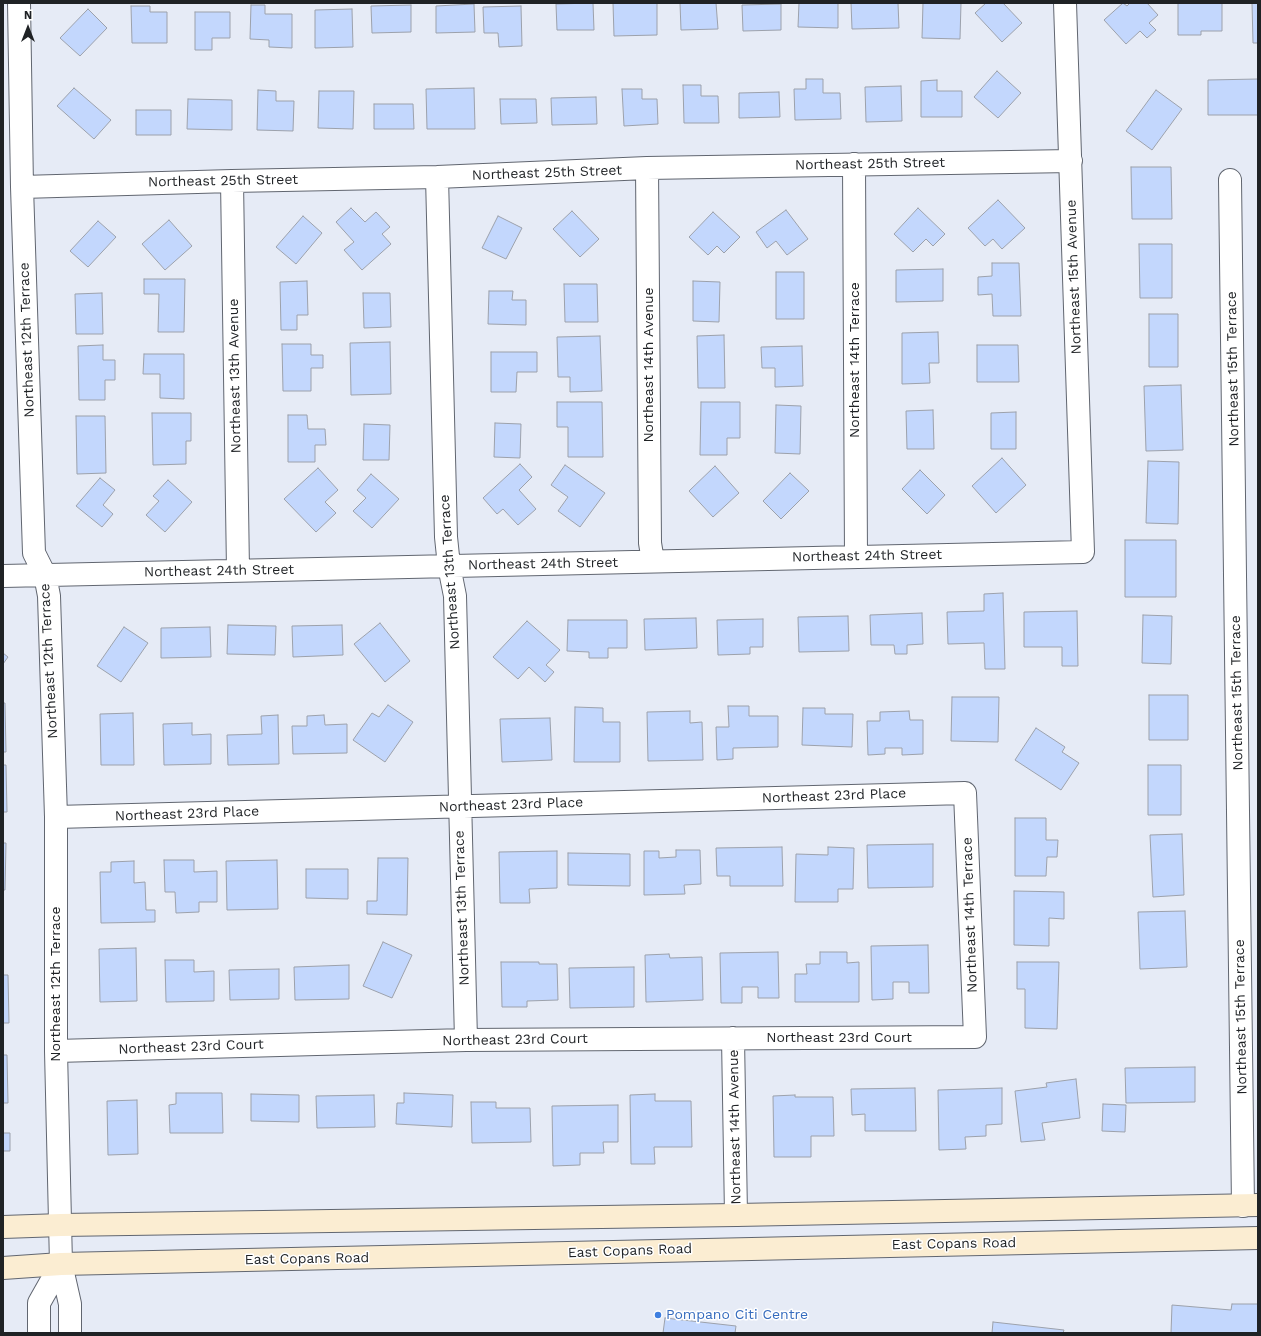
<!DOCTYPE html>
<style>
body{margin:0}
#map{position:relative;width:1261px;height:1336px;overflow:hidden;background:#e6ebf6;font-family:"Work Sans",sans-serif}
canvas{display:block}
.frame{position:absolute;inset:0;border:4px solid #1f2225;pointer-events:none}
.north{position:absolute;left:8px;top:8px;width:40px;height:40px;-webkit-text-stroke:3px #fff;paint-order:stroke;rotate:0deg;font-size:11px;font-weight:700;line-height:16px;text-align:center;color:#1f2225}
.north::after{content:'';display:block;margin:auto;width:14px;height:18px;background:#1f2225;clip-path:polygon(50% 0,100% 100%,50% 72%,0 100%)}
</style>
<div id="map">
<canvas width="1261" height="1336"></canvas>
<div class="frame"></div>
<div class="north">N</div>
</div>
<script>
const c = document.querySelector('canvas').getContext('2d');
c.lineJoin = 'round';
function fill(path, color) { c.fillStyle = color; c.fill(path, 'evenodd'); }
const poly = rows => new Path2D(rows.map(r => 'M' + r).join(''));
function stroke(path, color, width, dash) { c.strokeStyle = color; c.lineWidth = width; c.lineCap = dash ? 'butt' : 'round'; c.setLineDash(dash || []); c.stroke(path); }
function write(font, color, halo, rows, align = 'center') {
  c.font = font + ' "Work Sans",sans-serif'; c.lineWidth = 3; c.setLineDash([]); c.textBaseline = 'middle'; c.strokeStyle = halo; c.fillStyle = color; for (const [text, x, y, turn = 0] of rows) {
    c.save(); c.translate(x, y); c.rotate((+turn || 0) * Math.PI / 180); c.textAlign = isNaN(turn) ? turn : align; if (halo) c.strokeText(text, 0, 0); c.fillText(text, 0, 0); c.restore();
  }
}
const building = poly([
 [593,3,594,30,557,30,556,4,593,3],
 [613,3,657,3,657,35,614,36,613,3],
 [680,3,716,3,718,29,681,30,680,3],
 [799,3,838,3,838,28,798,27,799,3],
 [851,3,898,3,899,28,852,29,851,3],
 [923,3,961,3,960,39,922,38,923,3],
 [986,3,1003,3,1022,23,1002,42,975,13,986,3],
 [1123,3,1127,6,1130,3,1147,3,1158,15,1149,23,1156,30,1147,38,1140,31,1126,44,1104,20,1123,3],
 [1178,3,1222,3,1222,31,1201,31,1201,35,1178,35,1178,3],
 [1252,3,1258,3,1258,43,1253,43,1252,3],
 [474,4,475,32,436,33,436,6,474,4],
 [781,4,781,30,743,31,742,5,781,4],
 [251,5,265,5,265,14,292,14,292,48,269,47,269,40,250,39,251,5],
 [411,5,411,32,372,33,371,6,411,5],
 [131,6,150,6,150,12,167,12,167,43,132,43,131,6],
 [521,6,522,46,499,47,498,33,484,33,483,7,521,6],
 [88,9,107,28,80,56,60,38,88,9],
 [352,9,353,47,315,48,315,10,352,9],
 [195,12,230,12,230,38,212,38,212,50,195,50,195,12],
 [997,71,1021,93,998,118,974,97,997,71],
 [806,79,823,79,823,93,840,93,841,119,795,120,794,89,806,89,806,79],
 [1258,79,1258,115,1208,115,1208,80,1258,79],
 [937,80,937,91,962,91,962,117,921,117,921,81,937,80],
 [683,85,701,85,701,96,718,96,719,123,684,123,683,85],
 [901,86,902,121,866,122,865,87,901,86],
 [74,88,111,120,94,139,57,106,74,88],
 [474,88,475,129,427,129,426,89,474,88],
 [622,89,642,89,642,99,657,99,658,124,624,126,622,89],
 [258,90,276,91,276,101,294,101,293,131,257,130,258,90],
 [1156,90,1182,109,1152,150,1126,131,1156,90],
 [319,91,354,91,353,129,318,128,319,91],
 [779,92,780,117,739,118,739,93,779,92],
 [596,97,597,124,552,125,551,98,596,97],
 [188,99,232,100,232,130,187,129,188,99],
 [500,99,536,99,537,123,501,124,500,99],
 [374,104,413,104,414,129,374,129,374,104],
 [136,110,171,110,171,135,136,135,136,110],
 [1131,167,1171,167,1172,219,1132,219,1131,167],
 [998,200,1025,228,1002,249,993,239,985,246,968,228,998,200],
 [351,208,365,222,376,212,390,227,382,234,391,244,362,270,344,250,354,242,336,222,351,208],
 [918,208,945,234,933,246,926,239,913,252,894,234,918,208],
 [786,210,808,239,787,255,776,241,767,248,756,232,786,210],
 [572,211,599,239,580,257,553,229,572,211],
 [713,212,740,237,724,253,717,246,708,255,689,237,713,212],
 [303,216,322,233,296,264,276,247,303,216],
 [498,216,522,228,506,259,482,248,498,216],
 [169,220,192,246,165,270,142,244,169,220],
 [98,221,116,237,88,267,70,251,98,221],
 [1139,244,1172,244,1172,298,1140,298,1139,244],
 [992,263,1019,263,1021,316,993,316,992,294,978,295,978,277,992,276,992,263],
 [943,269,943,301,896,302,896,270,943,269],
 [776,272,804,272,804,319,776,319,776,272],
 [144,279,185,279,184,332,158,332,159,294,144,294,144,279],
 [307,281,308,315,297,315,297,330,281,330,280,282,307,281],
 [693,281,720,282,719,322,693,321,693,281],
 [564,284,597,284,598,322,565,322,564,284],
 [489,291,513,291,512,300,526,300,526,325,488,324,489,291],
 [102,293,103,334,76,334,75,294,102,293],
 [363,293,390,293,391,327,364,328,363,293],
 [1149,314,1178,314,1178,367,1149,367,1149,314],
 [938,332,939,363,929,363,930,383,902,384,902,333,938,332],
 [724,335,725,388,698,388,697,336,724,335],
 [600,336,602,391,570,392,570,377,558,377,557,337,600,336],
 [390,342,391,394,351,395,350,343,390,342],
 [282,344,311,344,311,355,323,355,323,368,311,368,311,391,283,391,282,344],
 [103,345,103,360,115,360,115,380,105,380,105,400,79,400,78,346,103,345],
 [977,345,1018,345,1019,382,977,382,977,345],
 [802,346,803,386,775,387,775,368,762,368,761,347,802,346],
 [491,352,537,352,537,372,517,372,516,392,491,392,491,352],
 [144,354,184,354,184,399,160,398,160,374,143,374,144,354],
 [1181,385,1183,450,1146,451,1144,386,1181,385],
 [557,402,602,402,603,457,568,457,568,427,557,427,557,402],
 [701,402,740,402,740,438,727,438,727,455,700,455,701,402],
 [776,405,801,406,800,454,775,453,776,405],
 [933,410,934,449,907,449,906,411,933,410],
 [1016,412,1016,449,991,449,991,413,1016,412],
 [152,413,191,413,191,441,186,441,186,464,153,465,152,413],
 [288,415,307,415,308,429,325,429,326,445,315,445,315,462,288,462,288,415],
 [76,416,105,416,106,473,77,474,76,416],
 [495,423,521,424,520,458,494,457,495,423],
 [364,424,390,425,389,460,363,460,364,424],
 [1002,458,1026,485,996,513,972,486,1002,458],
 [1148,461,1179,462,1178,524,1146,523,1148,461],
 [520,464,532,477,519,490,536,509,518,525,503,509,497,514,483,498,520,464],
 [565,465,605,493,580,527,558,511,568,497,551,485,565,465],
 [715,466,739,493,713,517,689,491,715,466],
 [318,468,338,490,325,502,336,513,316,532,284,499,318,468],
 [920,470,945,495,927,514,902,489,920,470],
 [790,473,809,491,781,519,763,501,790,473],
 [371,474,399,499,372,528,353,511,366,498,357,490,371,474],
 [100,478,115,490,103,505,113,514,102,527,76,506,100,478],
 [168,480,192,502,165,532,146,515,159,501,153,496,168,480],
 [1125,540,1176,540,1176,597,1125,597,1125,540],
 [1003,593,1005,669,985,669,984,643,948,644,947,612,984,611,984,594,1003,593],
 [1077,611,1078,666,1062,666,1062,647,1024,647,1024,612,1077,611],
 [922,613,923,644,907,645,907,654,895,654,894,645,871,645,870,615,922,613],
 [1143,615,1172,616,1171,664,1142,663,1143,615],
 [848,616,849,651,799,652,798,617,848,616],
 [696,618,697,648,645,650,644,619,696,618],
 [763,619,763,647,750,647,750,654,718,655,717,620,763,619],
 [568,620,627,620,627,648,608,648,608,658,589,658,589,652,567,651,568,620],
 [527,621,560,650,546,665,554,672,545,682,529,667,518,679,493,657,527,621],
 [380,623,410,661,385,682,354,644,380,623],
 [228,625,276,626,275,655,227,654,228,625],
 [342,625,343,655,293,657,292,626,342,625],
 [124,627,148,643,121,682,97,666,124,627],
 [210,627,211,657,161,658,161,628,210,627],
 [3,653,8,657,3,664,3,653],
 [1149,695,1188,695,1188,740,1149,740,1149,695],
 [952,697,999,697,998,742,951,741,952,697],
 [3,703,5,703,6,752,3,752,3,703],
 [388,705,413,722,385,762,353,740,372,713,379,717,388,705],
 [728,706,749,706,749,716,778,716,778,747,733,748,733,759,717,760,716,727,729,727,728,706],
 [575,707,603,708,603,722,620,722,620,762,574,762,575,707],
 [803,708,825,708,825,714,853,714,852,747,802,745,803,708],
 [690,711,690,723,702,722,703,760,648,761,647,712,690,711],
 [909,711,910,720,923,720,923,754,902,755,902,748,885,748,885,754,868,755,867,721,880,721,880,712,909,711],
 [133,713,134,765,101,765,100,714,133,713],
 [278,715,279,764,228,765,227,735,262,734,261,716,278,715],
 [324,715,325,725,347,724,347,753,293,754,292,726,307,726,307,716,324,715],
 [550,718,552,760,502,762,500,719,550,718],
 [192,723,192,735,211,734,211,764,164,765,163,724,192,723],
 [1036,728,1065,747,1062,752,1079,763,1061,790,1015,760,1036,728],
 [3,765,6,765,7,812,3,812,3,765],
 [1148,765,1181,765,1181,815,1148,815,1148,765],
 [1015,818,1046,818,1046,840,1058,840,1057,857,1047,857,1046,876,1015,876,1015,818],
 [1182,834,1184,895,1153,897,1150,835,1182,834],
 [3,843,6,843,5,890,3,890,3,843],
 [933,844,933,887,868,888,867,845,933,844],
 [782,847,783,886,730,886,730,876,717,876,716,848,782,847],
 [828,847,854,848,853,889,838,889,838,902,795,902,796,854,828,855,828,847],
 [676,850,700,850,701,884,684,885,685,894,644,895,644,851,659,851,659,858,676,857,676,850],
 [557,851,557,888,529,889,530,903,500,903,499,852,557,851],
 [568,853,630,854,630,886,568,885,568,853],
 [378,858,408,858,407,915,367,914,367,901,377,901,378,858],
 [164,860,194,860,194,872,217,871,217,902,199,902,199,912,176,913,175,892,165,892,164,860],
 [277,860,278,909,227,910,226,861,277,860],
 [134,861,134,883,145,882,146,910,155,910,155,922,101,923,100,872,111,872,111,862,134,861],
 [306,869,348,869,348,899,306,898,306,869],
 [1014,891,1064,892,1064,919,1049,918,1049,946,1014,945,1014,891],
 [1185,911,1187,967,1140,969,1138,912,1185,911],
 [383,942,412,955,392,998,363,986,383,942],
 [928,945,929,993,909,993,909,982,893,982,893,999,872,1000,871,946,928,945],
 [136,948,137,1001,100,1002,99,949,136,948],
 [778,952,779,998,758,998,758,987,742,987,742,1003,721,1003,720,953,778,952],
 [820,952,847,952,847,963,859,962,859,1002,795,1002,795,974,807,974,806,964,820,964,820,952],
 [669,954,670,958,702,957,703,1000,646,1002,645,955,669,954],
 [165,960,194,960,194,972,214,971,214,1001,166,1002,165,960],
 [501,962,539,962,539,964,557,964,558,1000,527,1001,527,1007,502,1007,501,962],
 [1017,962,1059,962,1057,1029,1025,1028,1025,989,1017,989,1017,962],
 [349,965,349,999,295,1000,294,967,349,965],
 [634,967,634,1007,570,1008,569,968,634,967],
 [279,969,279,999,230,1000,229,970,279,969],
 [3,975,8,975,9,1023,3,1023,3,975],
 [3,1055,7,1055,8,1103,3,1103,3,1055],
 [1195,1067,1195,1102,1126,1103,1125,1068,1195,1067],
 [1076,1079,1080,1118,1042,1123,1045,1140,1021,1142,1015,1091,1047,1087,1046,1083,1076,1079],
 [915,1088,916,1131,865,1131,865,1114,852,1115,851,1089,915,1088],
 [1002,1088,1002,1124,986,1125,986,1136,965,1137,966,1149,939,1150,938,1090,1002,1088],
 [176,1093,222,1093,223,1133,170,1133,169,1105,176,1104,176,1093],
 [404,1093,453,1095,452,1127,396,1124,397,1103,404,1103,404,1093],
 [251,1094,299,1095,299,1122,251,1121,251,1094],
 [655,1094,655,1101,691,1101,692,1147,654,1147,655,1164,631,1164,630,1095,655,1094],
 [374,1095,375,1127,317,1128,316,1096,374,1095],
 [795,1095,795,1097,833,1097,834,1136,811,1136,811,1157,774,1157,773,1096,795,1095],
 [137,1100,138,1154,108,1155,107,1101,137,1100],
 [471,1102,496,1102,496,1108,530,1108,531,1142,472,1143,471,1102],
 [1103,1104,1126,1105,1125,1132,1102,1131,1103,1104],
 [618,1105,618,1142,603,1142,604,1153,580,1153,580,1165,553,1166,552,1106,618,1105],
 [3,1133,10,1133,10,1151,3,1151,3,1133],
 [1232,1304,1258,1304,1258,1333,1171,1333,1172,1305,1231,1310,1232,1304],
 [665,1318,736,1326,735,1333,663,1333,665,1318],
 [993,1322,1064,1330,1063,1333,992,1333,993,1322]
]);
const minor = poly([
 [19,3,22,187,34,553,45,575,49,596,56,817,56,1051,61,1264,70,1304,70,1333],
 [854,164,856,557],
 [647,168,650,543,653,561],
 [437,177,446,537,449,566,455,596,466,1040],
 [1230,180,1243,1206],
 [232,181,238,570],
 [22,187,232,181,437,177,647,168,1071,161],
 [3,576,1083,552,1065,3],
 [733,1038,736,1215],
 [56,1051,466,1040,975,1037,965,793,56,817],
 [39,1333,39,1303,61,1264]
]);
const secondary = poly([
 [3,1227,61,1225,736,1215,1258,1205],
 [3,1268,61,1264,1258,1238]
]);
const markers = [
 [658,1315,4,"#3f7fe0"]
];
const streetNames = [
 ["Northeast 25th Street",870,164,-1],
 ["Northeast 25th Street",547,173,-2],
 ["Northeast 25th Street",223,181,-1],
 ["Northeast 15th Avenue",1074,277,-92],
 ["Northeast 12th Terrace",27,340,-92],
 ["Northeast 14th Terrace",855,360,-90],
 ["Northeast 14th Avenue",649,365,-90],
 ["Northeast 15th Terrace",1233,369,-91],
 ["Northeast 13th Avenue",235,376,-91],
 ["Northeast 24th Street",867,556,-1],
 ["Northeast 24th Street",543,564,-1],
 ["Northeast 24th Street",219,571,-1],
 ["Northeast 13th Terrace",450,572,-94],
 ["Northeast 12th Terrace",49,661,-93],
 ["Northeast 15th Terrace",1237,693,-91],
 ["Northeast 23rd Place",834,796,-2],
 ["Northeast 23rd Place",511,805,-2],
 ["Northeast 23rd Place",187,814,-2],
 ["Northeast 13th Terrace",462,908,-92],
 ["Northeast 14th Terrace",970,915,-92],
 ["Northeast 12th Terrace",56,984,-90],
 ["Northeast 15th Terrace",1241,1017,-91],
 ["Northeast 23rd Court",839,1038],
 ["Northeast 23rd Court",515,1040,-1],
 ["Northeast 23rd Court",191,1047,-2],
 ["Northeast 14th Avenue",735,1127,-91],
 ["East Copans Road",954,1244,-1],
 ["East Copans Road",630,1251,-2],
 ["East Copans Road",307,1259,-1]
];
const shopNames = [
 ["Pompano Citi Centre",666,1315]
];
fill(building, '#c3d7fd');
stroke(building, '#9ca1ab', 1);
stroke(minor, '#616670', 24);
stroke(secondary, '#616670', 24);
stroke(minor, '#fff', 22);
stroke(secondary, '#fbedd2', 22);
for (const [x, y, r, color] of markers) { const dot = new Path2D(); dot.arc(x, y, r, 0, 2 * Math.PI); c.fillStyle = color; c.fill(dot); stroke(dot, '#fff', 1.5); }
write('14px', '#1f2225', '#fff', streetNames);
write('14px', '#366cbe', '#fff', shopNames, 'left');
</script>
